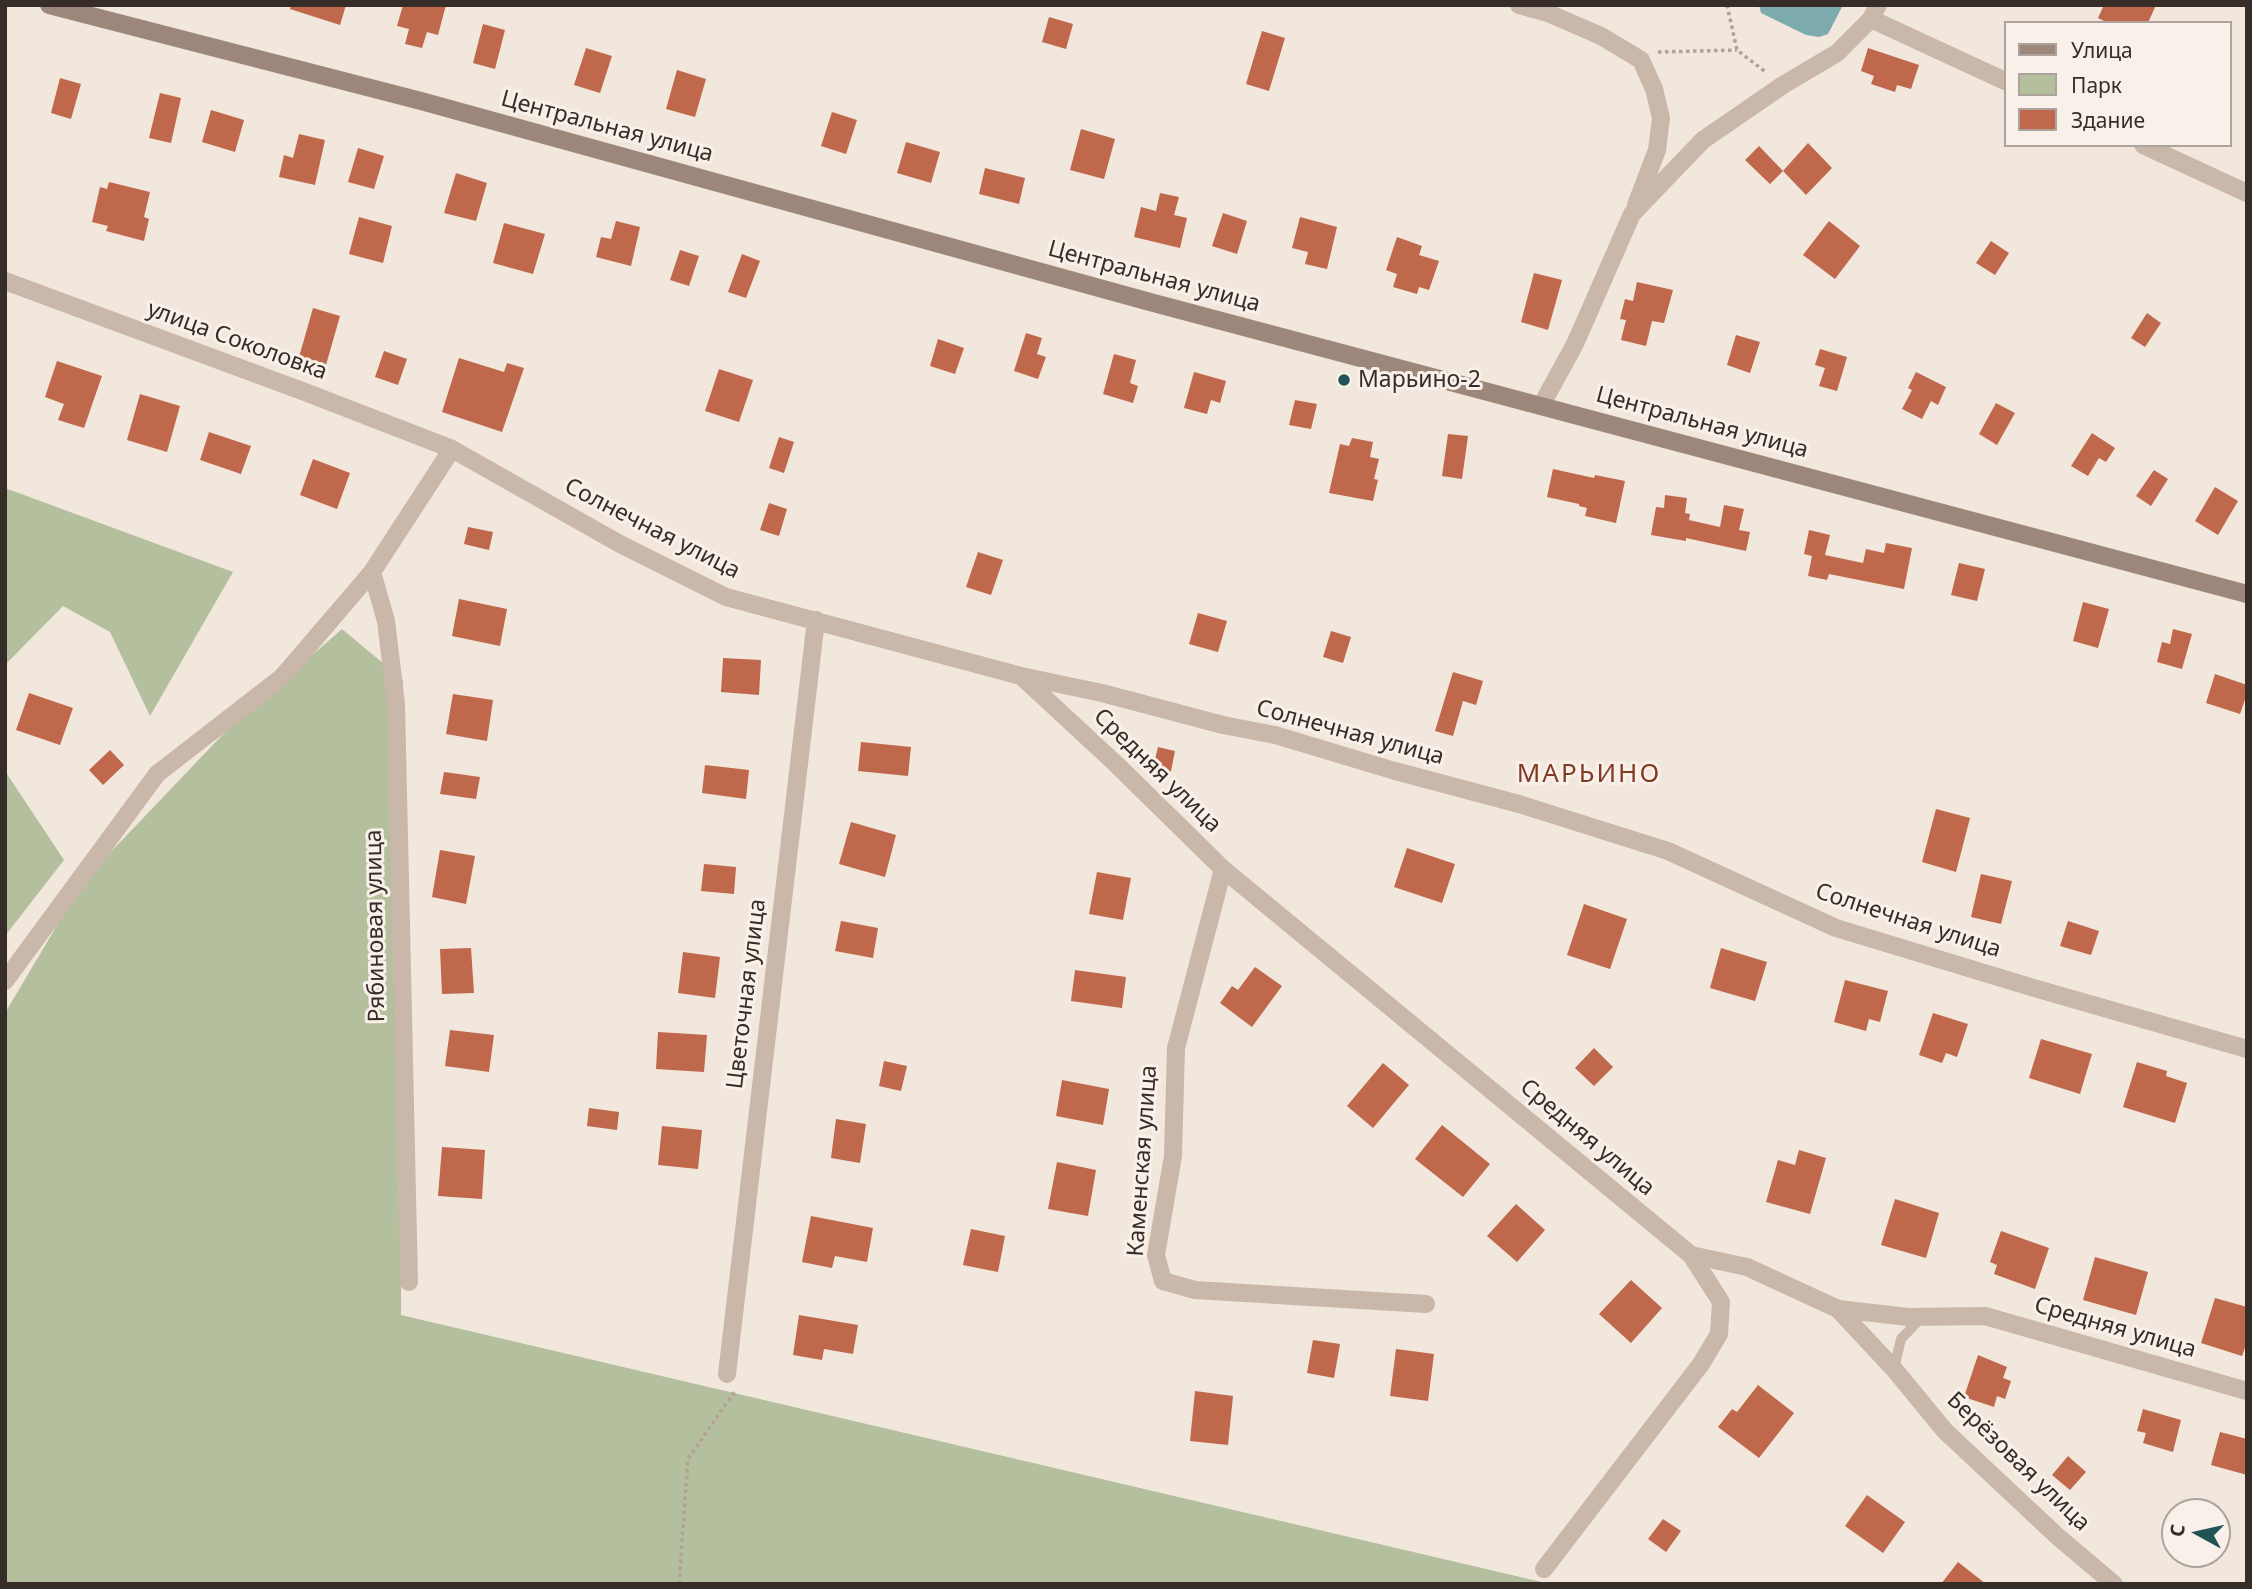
<!DOCTYPE html>
<meta charset="utf-8">
<style>
body{margin:0}
#map{position:relative;width:2252px;height:1589px;overflow:hidden;background:#f1e7dc;font-family:"Noto Sans",sans-serif}
canvas{display:block}
.frame{position:absolute;inset:0;border:7px solid #362d28;pointer-events:none}
.legend{position:absolute;left:2004px;top:21px;width:228px;height:126px;box-sizing:border-box;background:#f9f1e9;border:2px solid #aba39c;margin:0;padding:9px 12px;list-style:none;font-size:21px;color:#362d28}
.legend li{display:flex;align-items:center;gap:14px;height:35px}
.legend b{width:35px;border:2px solid #aba39c}
.north{position:absolute;left:2161px;top:1498px;width:70px;height:70px;box-sizing:border-box;background:#f9f1e9;border:2px solid #aba39c;border-radius:50%;rotate:278deg;font-size:19px;font-weight:700;line-height:28px;text-align:center;color:#362d28}
.north::after{content:'';display:block;margin:auto;width:24px;height:32px;background:#205256;clip-path:polygon(50% 0,100% 100%,50% 72%,0 100%)}
</style>
<div id="map">
<canvas width="2252" height="1589"></canvas>
<div class="frame"></div>
<ul class="legend">
<li><b style="height:9px;background:#9c877a"></b>Улица</li>
<li><b style="height:19px;background:#b4bf9d"></b>Парк</li>
<li><b style="height:19px;background:#c0684b"></b>Здание</li>
</ul>
<div class="north">С</div>
</div>
<script>
const c = document.querySelector('canvas').getContext('2d');
c.lineJoin = 'round';
function fill(path, color) { c.fillStyle = color; c.fill(path, 'evenodd'); }
const poly = rows => new Path2D(rows.map(r => 'M' + r).join(''));
function stroke(path, color, width, dash) { c.strokeStyle = color; c.lineWidth = width; c.lineCap = dash ? 'butt' : 'round'; c.setLineDash(dash || []); c.stroke(path); }
function write(font, color, halo, rows, align = 'center') {
  c.font = font + ' "Noto Sans",sans-serif'; c.lineWidth = 6; c.setLineDash([]); c.textBaseline = 'middle'; c.strokeStyle = halo; c.fillStyle = color; for (const [text, x, y, turn = 0] of rows) {
    c.save(); c.translate(x, y); c.rotate((+turn || 0) * Math.PI / 180); c.textAlign = isNaN(turn) ? turn : align; if (halo) c.strokeText(text, 0, 0); c.fillText(text, 0, 0); c.restore();
  }
}
const green = poly([
 [5,488,233,572,150,716,110,632,63,606,5,665],
 [342,629,403,680,401,1315,1550,1584,5,1584,5,1013,84,880,230,727],
 [5,771,64,860,5,936]
]);
const water = poly([
 [1759,5,1843,5,1828,34,1819,37,1806,35,1761,13]
]);
const building = poly([
 [291,5,346,5,340,25,290,9],
 [403,5,446,5,438,35,427,32,422,48,405,44,409,29,397,26],
 [2104,5,2156,5,2148,23,2108,23,2098,18],
 [1049,17,1073,24,1066,49,1042,42],
 [483,24,505,30,495,69,473,63],
 [1262,31,1285,38,1269,91,1246,84],
 [586,48,612,56,600,93,574,85],
 [1868,48,1919,65,1911,89,1897,85,1895,92,1871,84,1874,76,1861,71],
 [677,70,706,79,695,117,666,109],
 [60,78,81,84,71,119,51,113],
 [160,93,181,98,171,143,149,138],
 [211,110,244,120,235,152,202,142],
 [832,112,857,120,846,154,821,146],
 [1081,129,1115,139,1104,179,1070,170],
 [299,134,325,140,315,185,279,177,284,155,293,158],
 [906,142,940,152,931,183,897,173],
 [1808,143,1832,168,1806,195,1783,171],
 [1759,146,1783,171,1770,184,1745,160],
 [358,148,384,156,374,189,348,182],
 [985,168,1025,178,1019,204,979,194],
 [456,173,487,183,476,221,444,213],
 [109,182,150,192,144,217,149,219,144,241,106,231,108,226,92,222,100,187,107,189],
 [1160,193,1179,197,1174,215,1187,218,1180,248,1134,237,1141,207,1156,211],
 [1223,213,1247,221,1237,254,1212,246],
 [359,217,392,226,383,263,349,254],
 [1300,217,1337,227,1327,269,1305,264,1308,252,1292,248],
 [616,221,640,227,631,266,596,257,601,237,611,239],
 [1829,221,1860,246,1835,279,1803,255],
 [504,223,545,234,533,274,493,263],
 [1397,237,1422,246,1419,255,1439,261,1429,290,1419,287,1417,294,1393,287,1397,274,1386,270],
 [1991,241,2009,253,1995,275,1976,263],
 [680,250,699,256,689,286,670,280],
 [742,254,760,261,746,298,728,292],
 [1534,273,1562,280,1548,330,1521,322],
 [1637,282,1673,290,1664,323,1652,321,1646,346,1621,340,1626,320,1620,319,1625,299,1633,301],
 [313,308,340,316,326,365,299,357],
 [2147,313,2161,323,2145,347,2131,338],
 [1026,333,1042,338,1037,354,1046,357,1038,379,1014,371],
 [1736,335,1760,342,1750,373,1727,365],
 [938,339,964,348,955,374,930,366],
 [1820,349,1847,357,1837,391,1819,386,1825,368,1815,365],
 [384,351,407,359,398,385,375,377],
 [1114,354,1136,360,1130,383,1138,386,1133,403,1103,394],
 [459,358,504,372,507,363,524,368,502,432,442,412],
 [57,361,102,376,84,428,58,420,64,404,45,397],
 [719,369,753,380,739,422,705,411],
 [1194,372,1226,381,1220,403,1211,400,1207,414,1184,408],
 [1916,372,1946,387,1938,405,1931,401,1922,419,1902,409,1912,390,1908,388],
 [140,394,180,406,167,452,127,440],
 [1295,400,1317,404,1311,429,1289,425],
 [1996,403,2015,413,1997,445,1979,434],
 [209,432,251,446,241,474,200,460],
 [2092,433,2115,448,2106,462,2099,458,2088,476,2071,466],
 [1448,434,1468,436,1462,479,1442,476],
 [779,437,794,442,784,473,769,468],
 [1352,438,1373,442,1370,457,1379,459,1374,479,1378,480,1373,501,1329,493,1340,444,1349,446],
 [313,459,350,473,337,509,300,495],
 [1553,469,1594,478,1595,475,1625,481,1616,523,1585,516,1587,508,1579,506,1579,504,1547,497],
 [2154,470,2168,479,2151,506,2136,496],
 [2215,487,2238,501,2218,535,2195,521],
 [1665,495,1687,498,1685,513,1690,514,1689,520,1720,527,1724,505,1744,509,1739,530,1750,532,1746,551,1686,538,1686,541,1651,535,1656,507,1664,508],
 [769,503,787,509,779,536,760,530],
 [468,527,493,532,489,550,464,544],
 [1809,530,1830,535,1825,555,1863,563,1866,549,1884,553,1886,543,1912,548,1904,589,1829,574,1827,580,1808,576,1812,556,1804,554],
 [978,552,1003,560,991,595,966,587],
 [1959,563,1985,569,1977,601,1951,595],
 [459,599,507,609,500,646,452,636],
 [2083,602,2109,609,2098,648,2073,641],
 [1198,613,1227,621,1218,652,1189,644],
 [2173,629,2192,634,2182,669,2157,662,2162,642,2170,644],
 [1331,631,1351,637,1343,663,1323,657],
 [723,658,761,660,759,695,721,692],
 [1453,672,1483,681,1476,705,1463,701,1453,736,1435,731],
 [2215,674,2247,685,2247,694,2240,714,2206,703],
 [29,693,73,708,60,745,16,730],
 [453,694,493,700,487,741,446,734],
 [861,742,911,747,908,776,858,771],
 [1158,747,1175,751,1170,776,1152,772],
 [110,750,124,765,103,785,89,770],
 [705,765,749,770,746,799,702,793],
 [444,772,480,777,476,799,440,794],
 [1936,809,1970,818,1956,872,1922,862],
 [851,822,896,835,885,877,839,864],
 [1407,848,1455,864,1442,903,1394,887],
 [440,850,475,856,466,904,432,897],
 [704,864,736,867,734,894,701,891],
 [1097,872,1131,878,1123,920,1089,914],
 [1981,874,2012,881,2001,924,1971,917],
 [1584,904,1627,919,1610,969,1567,955],
 [841,921,878,928,873,958,835,951],
 [2068,921,2099,931,2091,955,2060,946],
 [471,948,474,993,442,994,440,949],
 [1721,948,1767,962,1755,1001,1710,988],
 [683,952,720,957,715,998,678,993],
 [1255,967,1282,986,1252,1027,1220,1003,1232,986,1238,990],
 [1075,970,1126,977,1122,1008,1071,1001],
 [1845,980,1888,991,1880,1022,1869,1019,1866,1031,1834,1022],
 [1933,1013,1968,1024,1957,1057,1946,1053,1942,1063,1919,1055],
 [450,1030,494,1035,489,1072,445,1066],
 [658,1032,707,1035,704,1072,656,1069],
 [2041,1039,2092,1054,2080,1094,2029,1078],
 [1594,1048,1613,1067,1594,1086,1575,1068],
 [884,1061,907,1066,901,1091,879,1086],
 [2137,1062,2167,1071,2166,1076,2187,1083,2175,1123,2123,1107],
 [1383,1063,1409,1085,1373,1128,1347,1106],
 [1062,1080,1109,1089,1103,1125,1056,1116],
 [589,1108,619,1112,617,1130,587,1126],
 [836,1119,866,1124,860,1163,831,1158],
 [1442,1125,1490,1164,1463,1197,1415,1159],
 [662,1126,702,1130,698,1169,658,1165],
 [442,1147,485,1150,482,1199,438,1196],
 [1799,1150,1826,1158,1810,1214,1766,1202,1778,1160,1795,1165],
 [1057,1162,1096,1170,1088,1216,1048,1209],
 [1895,1199,1939,1213,1926,1258,1881,1245],
 [1516,1204,1545,1230,1517,1262,1487,1236],
 [811,1216,873,1228,867,1262,835,1256,832,1268,802,1262],
 [971,1229,1005,1236,998,1272,963,1265],
 [2001,1231,2049,1248,2035,1289,1994,1274,1997,1265,1990,1262],
 [2095,1257,2148,1272,2136,1315,2083,1300],
 [1631,1280,1662,1308,1631,1343,1599,1314],
 [2215,1298,2247,1307,2247,1342,2242,1356,2201,1343],
 [799,1315,858,1325,853,1354,824,1349,822,1360,793,1355],
 [1313,1340,1340,1344,1334,1378,1307,1373],
 [1396,1349,1434,1354,1428,1401,1390,1396],
 [1978,1355,2007,1367,2003,1378,2011,1381,2005,1399,1997,1396,1994,1407,1964,1397],
 [1758,1385,1794,1413,1759,1458,1718,1427,1732,1409,1737,1412],
 [1195,1391,1233,1396,1228,1445,1190,1441],
 [2143,1409,2181,1420,2173,1452,2143,1443,2146,1433,2137,1431],
 [2220,1432,2247,1439,2247,1475,2211,1465],
 [2068,1456,2086,1472,2070,1490,2052,1475],
 [1867,1495,1905,1522,1883,1553,1845,1526],
 [1663,1519,1681,1531,1666,1552,1648,1539],
 [1958,1562,1986,1584,1941,1584]
]);
const path = poly([
 [1727,5,1737,50,1767,73],
 [1658,52,1737,50],
 [679,1584,688,1459,735,1391]
]);
const lane = poly([
 [1894,1369,1901,1339,1921,1318]
]);
const street = poly([
 [1519,5,1548,13,1601,36,1641,60,1654,89,1661,118,1657,150,1636,205],
 [1871,19,2005,81],
 [2143,145,2247,193],
 [5,281,305,392,452,449,620,544,726,597,1021,676,1102,693,1223,725,1275,735,1395,771,1519,804,1668,851,1836,928,2034,988,2247,1049],
 [1541,406,1575,344,1632,214,1703,140,1783,85,1837,53,1871,19,1878,5],
 [372,572,386,621,396,704,409,1282],
 [1021,676,1116,764,1223,869,1691,1255,1747,1267,1838,1309,1908,1317,1985,1316,2247,1391],
 [1223,869,1176,1048,1173,1156,1156,1255,1163,1281,1195,1290,1426,1304],
 [5,981,157,774,282,677,372,572,452,449],
 [1838,1309,1894,1369,1945,1431,2056,1535,2114,1584],
 [727,1374,816,620],
 [1544,1569,1701,1364,1719,1334,1721,1302,1691,1255]
]);
const secondary = poly([
 [49,5,421,101,1150,302,2247,594]
]);
const markers = [
 [1344,380,7,"#205256"]
];
const streetNames = [
 ["Центральная улица",607,127,15],
 ["Центральная улица",1154,277,15],
 ["улица Соколовка",237,341,20],
 ["Центральная улица",1702,423,15],
 ["Солнечная улица",652,529,27],
 ["Солнечная улица",1350,733,15],
 ["Средняя улица",1157,771,44],
 ["Солнечная улица",1908,921,18],
 ["Рябиновая улица",376,926,-91],
 ["Цветочная улица",747,994,-83],
 ["Средняя улица",1587,1138,40],
 ["Каменская улица",1143,1161,-86],
 ["Средняя улица",2115,1328,16],
 ["Берёзовая улица",2018,1462,44]
];
const poiNames = [
 ["Марьино-2",1358,380]
];
const quarterNames = [
 ["МАРЬИНО",1589,775]
];
fill(green, '#b4bf9d');
fill(water, '#7dabad');
fill(building, '#c0684b');
stroke(path, '#b4a193', 3.5, [3.5, 3.5]);
stroke(lane, '#c9b7a9', 10);
stroke(street, '#c9b7a9', 18);
stroke(secondary, '#9c877a', 18);
for (const [x, y, r, color] of markers) { const dot = new Path2D(); dot.arc(x, y, r, 0, 2 * Math.PI); c.fillStyle = color; c.fill(dot); stroke(dot, '#f9f1e9', 2.5); }
write('23px', '#362d28', '#f9f1e9', streetNames);
write('23px', '#362d28', '#f9f1e9', poiNames, 'left');
c.letterSpacing = '2px';
write('26px', '#813b25', '#f9f1e9', quarterNames);
c.letterSpacing = '0px';
</script>
